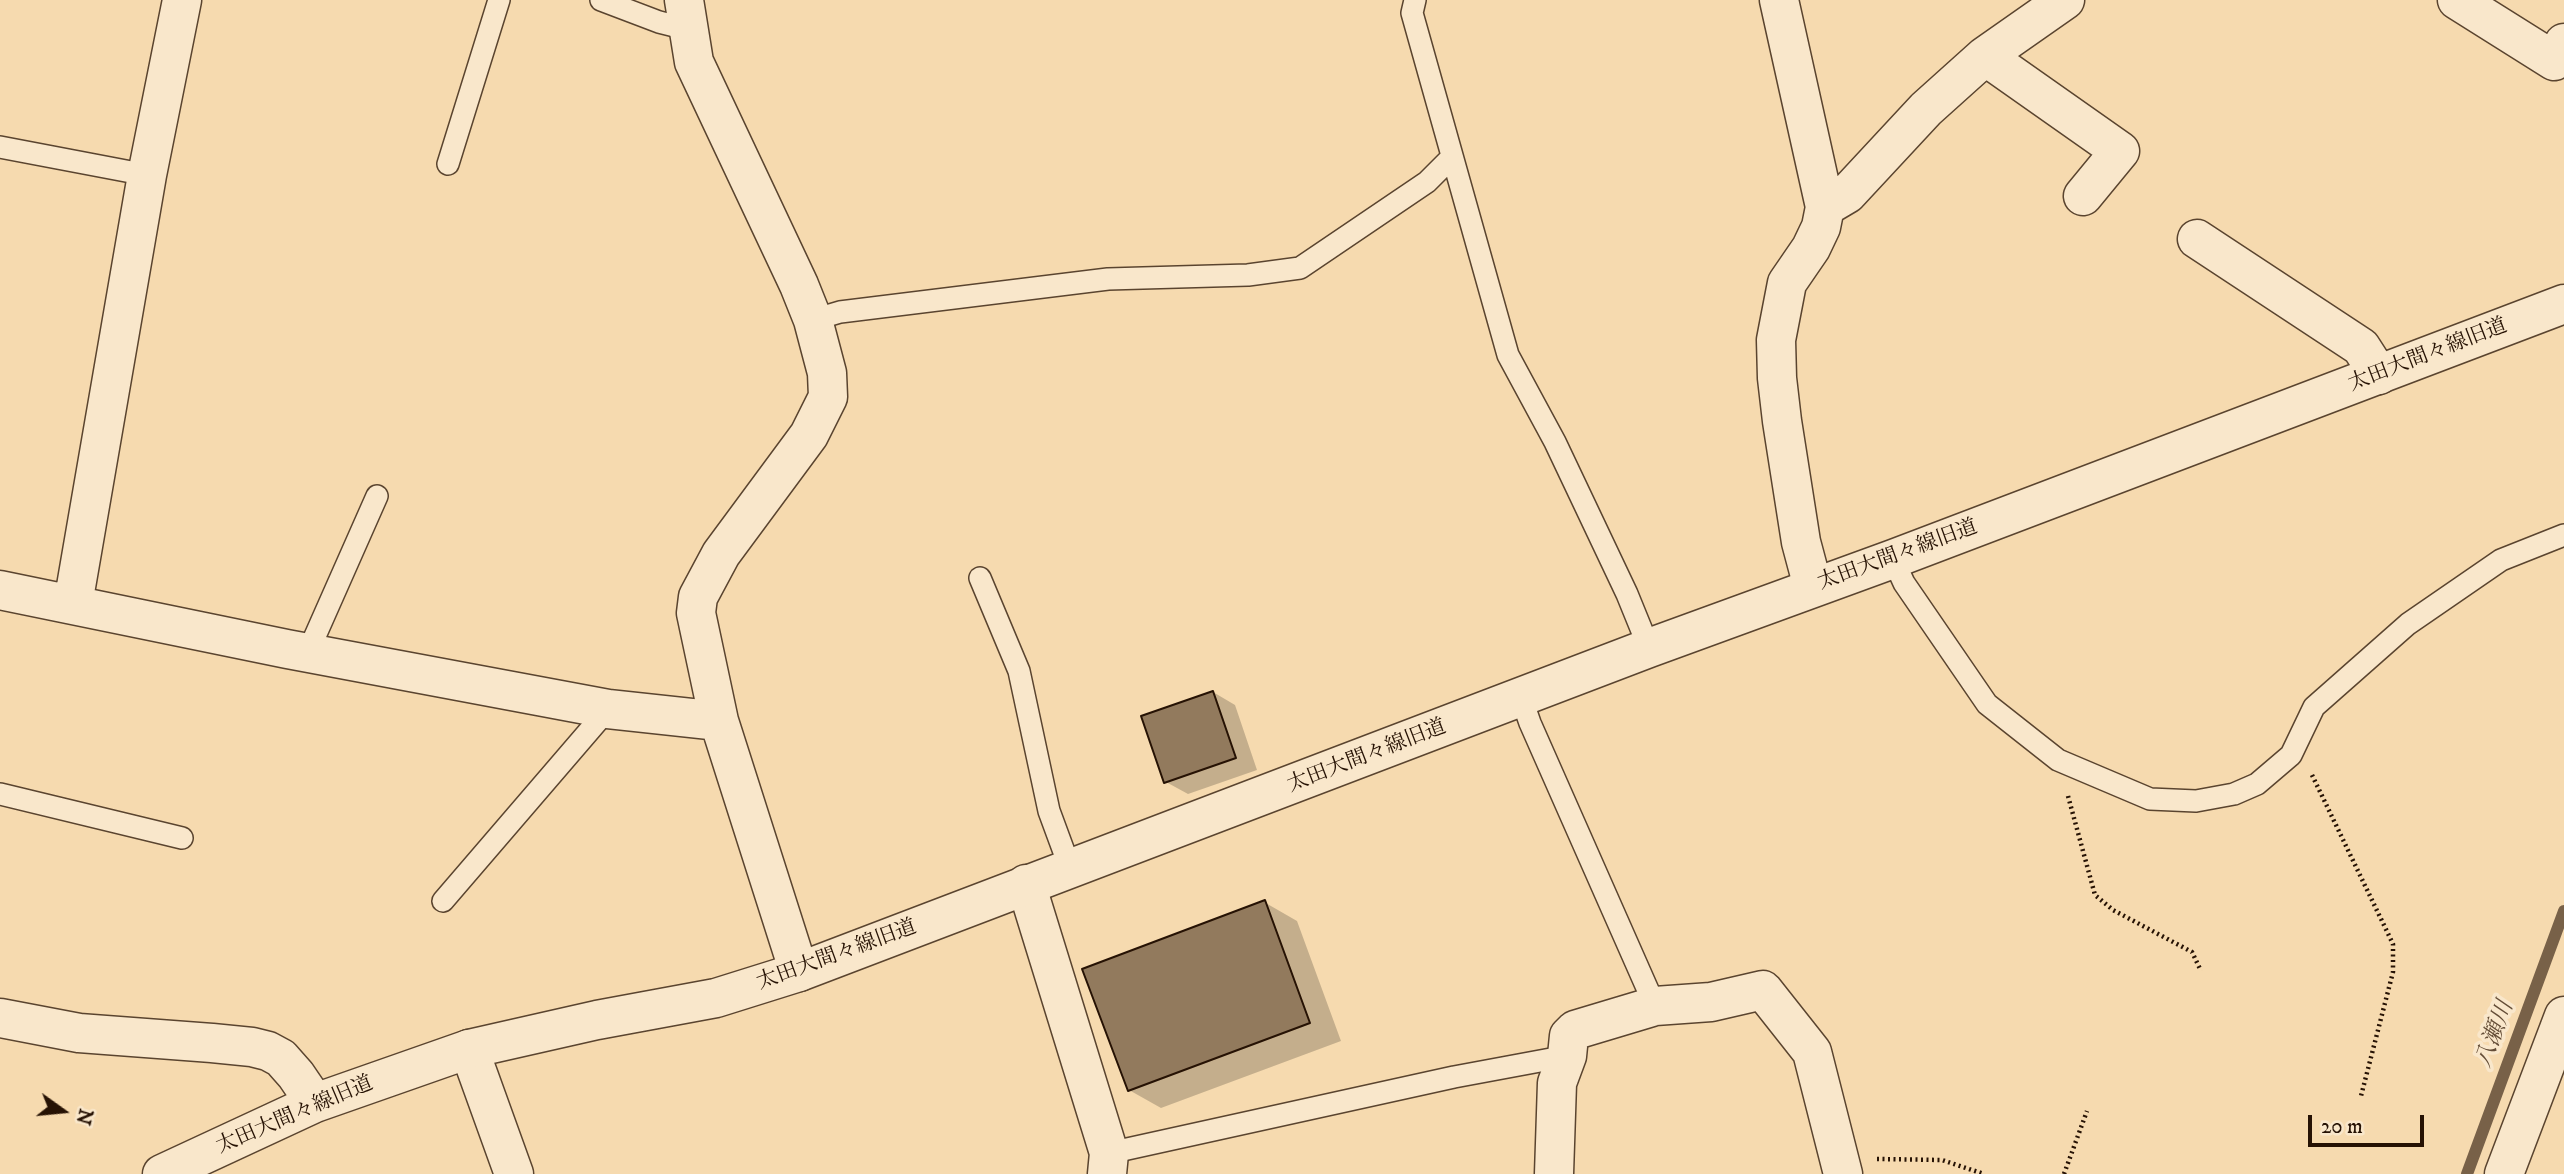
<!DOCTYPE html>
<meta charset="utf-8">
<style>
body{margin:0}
#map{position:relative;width:2564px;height:1174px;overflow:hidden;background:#f6daaf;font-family:"IM FELL DW Pica",serif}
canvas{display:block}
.north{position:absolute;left:28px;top:1076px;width:70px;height:70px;-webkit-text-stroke:5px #f9e7cb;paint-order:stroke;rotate:105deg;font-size:19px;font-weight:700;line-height:28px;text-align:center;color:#261204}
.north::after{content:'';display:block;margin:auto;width:24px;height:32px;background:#261204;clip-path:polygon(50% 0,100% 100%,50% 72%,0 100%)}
.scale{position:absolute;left:2308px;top:1115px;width:116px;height:32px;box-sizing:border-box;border:4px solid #261204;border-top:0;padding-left:9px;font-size:21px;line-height:24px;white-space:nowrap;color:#261204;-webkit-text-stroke:5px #f9e7cb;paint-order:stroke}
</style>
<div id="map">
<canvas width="2564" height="1174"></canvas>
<div class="north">N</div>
<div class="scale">20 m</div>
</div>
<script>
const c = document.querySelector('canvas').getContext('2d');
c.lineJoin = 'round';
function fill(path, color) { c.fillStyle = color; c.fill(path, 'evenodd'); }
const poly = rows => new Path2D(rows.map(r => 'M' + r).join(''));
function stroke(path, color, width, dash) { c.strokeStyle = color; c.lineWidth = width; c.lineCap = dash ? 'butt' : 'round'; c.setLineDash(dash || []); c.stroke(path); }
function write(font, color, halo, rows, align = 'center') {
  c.font = font + ' "IM FELL DW Pica","Noto Serif JP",serif'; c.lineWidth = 7; c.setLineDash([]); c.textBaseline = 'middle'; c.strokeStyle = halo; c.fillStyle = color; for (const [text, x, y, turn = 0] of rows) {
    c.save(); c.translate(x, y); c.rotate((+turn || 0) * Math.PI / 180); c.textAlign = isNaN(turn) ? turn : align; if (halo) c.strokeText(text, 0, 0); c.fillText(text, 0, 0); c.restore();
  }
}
const shadow = poly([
 [1213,692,1235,705,1257,770,1188,794,1166,782],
 [1264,902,1297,921,1341,1041,1161,1108,1129,1090]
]);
const stream = poly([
 [2467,1174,2564,911]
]);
const building = poly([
 [1213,691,1236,758,1164,783,1141,716,1213,691],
 [1265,900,1310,1023,1128,1091,1082,969,1265,900]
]);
const path = poly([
 [2312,775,2393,944,2393,972,2361,1096],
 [2068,796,2095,895,2113,910,2192,952,2201,971],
 [1877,1159,1942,1160,1984,1174],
 [2064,1174,2087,1111]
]);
const service = poly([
 [601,0,659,22,687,29],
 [1415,0,1412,13,1508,355,1555,442,1627,594,1649,648],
 [0,147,147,175],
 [448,164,499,0],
 [813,320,840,312,1108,279,1248,275,1300,268,1427,182,1452,157],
 [1893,559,1904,583,1987,704,2058,760,2150,799,2196,801,2234,794,2257,784,2291,755,2314,707,2408,624,2501,560,2564,535],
 [980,578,1019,671,1049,811,1070,868],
 [308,652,377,496],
 [1521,697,1530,723,1655,1006],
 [0,794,182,838],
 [443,901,608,709],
 [1109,1153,1454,1077,1567,1056]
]);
const minor = poly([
 [684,0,694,62,799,285,813,320,827,373,828,397,809,435,721,554,698,597,696,613,719,721,799,972],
 [1779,0,1825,207,1821,227,1811,248,1787,283,1776,340,1777,378,1782,421,1801,542,1813,587],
 [2457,0,2554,61,2564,43],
 [1985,56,2120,151,2083,196],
 [1825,207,1847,194,1926,109,1985,56,2065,0],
 [2197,239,2361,347,2379,375],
 [0,590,287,649,608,709,719,721],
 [73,604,147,175,182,0],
 [1026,884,1109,1153,1107,1174],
 [469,1049,514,1174],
 [1554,1174,1557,1083,1567,1056,1569,1036,1575,1030,1655,1006,1711,1002,1763,990,1812,1052,1843,1174],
 [2504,1174,2564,1016]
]);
const tertiary = poly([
 [0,1018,79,1033,212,1043,252,1047,268,1051,281,1058,296,1075,315,1103],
 [162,1174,315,1103,469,1049,597,1020,716,998,799,972,1649,648,1893,559,2564,304]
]);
const streetNames = [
 ["太田大間々線旧道",2428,356,-21],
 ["太田大間々線旧道",1898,556,-20],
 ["太田大間々線旧道",1367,757,-21],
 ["太田大間々線旧道",837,956,-20],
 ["太田大間々線旧道",295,1116,-23]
];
const waterNames = [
 ["八瀬川",2496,1035,-70]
];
fill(shadow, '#0003');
stroke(stream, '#786148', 12);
fill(building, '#927a5d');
stroke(building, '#261204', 2);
stroke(service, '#5a442f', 24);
stroke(minor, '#5a442f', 41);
stroke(tertiary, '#5a442f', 41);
stroke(path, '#261204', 4.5, [2, 3.5]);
stroke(service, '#f9e7cb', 21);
stroke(minor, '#f9e7cb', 38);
stroke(tertiary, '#f9e7cb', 38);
write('21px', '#261204', '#f9e7cb', streetNames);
write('italic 23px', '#644d37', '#f9e7cb', waterNames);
</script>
